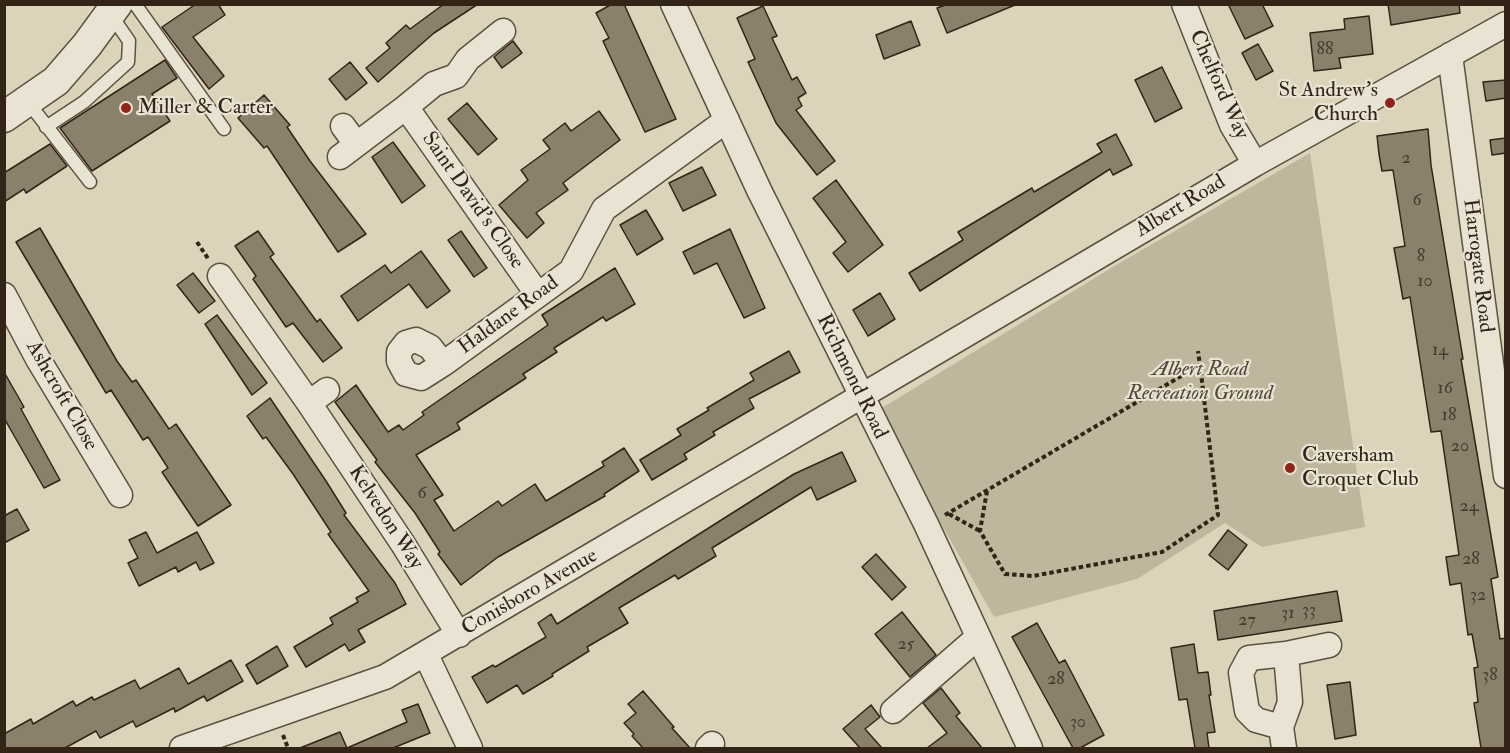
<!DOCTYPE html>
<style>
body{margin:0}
#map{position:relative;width:1510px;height:753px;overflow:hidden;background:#dcd4ba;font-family:"IM FELL Double Pica",serif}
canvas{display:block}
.frame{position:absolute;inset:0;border:6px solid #322417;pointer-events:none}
</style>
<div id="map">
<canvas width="1510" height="753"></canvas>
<div class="frame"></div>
</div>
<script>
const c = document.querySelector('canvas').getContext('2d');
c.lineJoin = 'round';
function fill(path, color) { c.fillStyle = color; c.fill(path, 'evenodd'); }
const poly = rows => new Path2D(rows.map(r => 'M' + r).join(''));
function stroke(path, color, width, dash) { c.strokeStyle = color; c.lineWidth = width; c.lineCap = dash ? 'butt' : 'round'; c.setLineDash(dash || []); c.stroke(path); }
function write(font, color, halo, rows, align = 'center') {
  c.font = font + ' "IM FELL Double Pica",serif'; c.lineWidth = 4.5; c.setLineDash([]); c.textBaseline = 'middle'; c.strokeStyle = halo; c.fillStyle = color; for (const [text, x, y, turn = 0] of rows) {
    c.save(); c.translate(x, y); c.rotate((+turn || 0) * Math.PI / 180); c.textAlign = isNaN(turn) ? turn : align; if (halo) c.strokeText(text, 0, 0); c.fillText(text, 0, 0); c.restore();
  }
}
const green = poly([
 [1310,153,1365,527,1262,547,1225,523,1137,579,994,617,877,411,1116,265]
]);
const building = poly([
 [196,4,218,4,225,15,193,37,224,76,209,89,162,27,196,4],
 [444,4,478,4,434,33,378,82,366,68,390,48,386,43,406,25,410,29,444,4],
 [612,4,624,4,676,119,645,132,603,41,609,38,596,13,612,4],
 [948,4,1014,4,1015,5,947,33,937,8,948,4],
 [1228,4,1262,4,1273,26,1245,39,1228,4],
 [1388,4,1459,4,1460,13,1391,25,1388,4],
 [763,6,777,36,772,38,792,80,797,77,806,93,798,98,802,106,796,110,835,161,817,175,776,123,748,62,755,59,737,18,763,6],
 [1369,16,1373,54,1339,58,1341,68,1314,71,1310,33,1345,29,1344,19,1369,16],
 [911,21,920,45,884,59,876,35,911,21],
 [513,41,522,53,502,68,494,57,513,41],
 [1258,44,1273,71,1256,80,1242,53,1258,44],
 [165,60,177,78,152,94,170,121,92,171,60,128,165,60],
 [350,62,367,83,346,100,329,79,350,62],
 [1162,67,1182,108,1155,122,1135,80,1162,67],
 [1506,80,1506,98,1486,101,1483,82,1506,80],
 [264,95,290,125,287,127,310,161,366,234,338,252,267,146,264,148,238,118,264,95],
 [467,103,497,139,478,155,448,119,467,103],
 [599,111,620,140,563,183,568,190,536,213,544,223,527,238,499,205,528,180,521,170,550,149,543,140,565,123,571,131,599,111],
 [1428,129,1431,165,1463,359,1461,359,1498,577,1491,579,1500,639,1506,638,1506,748,1481,748,1474,703,1478,702,1474,668,1478,667,1472,634,1468,635,1461,583,1450,585,1446,557,1459,555,1441,431,1431,432,1410,297,1403,299,1394,248,1405,246,1393,170,1382,171,1379,154,1377,136,1428,129],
 [1116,134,1132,165,1113,175,1110,169,920,291,909,273,963,240,958,232,1032,188,1034,192,1102,152,1097,144,1116,134],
 [1506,138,1506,153,1492,155,1490,140,1506,138],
 [393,142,425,186,402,203,372,157,393,142],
 [50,144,67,166,26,193,24,189,4,202,4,173,50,144],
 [702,167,716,195,683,211,669,183,702,167],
 [836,180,883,245,848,272,833,253,846,242,813,198,836,180],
 [646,210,663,239,637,255,620,225,646,210],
 [40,228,117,361,132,382,136,380,169,429,176,424,231,505,198,526,162,472,168,468,148,437,143,440,111,390,106,393,16,242,40,228],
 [730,229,765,308,744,318,717,263,694,274,683,252,730,229],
 [258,231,274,254,270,257,317,322,320,319,342,348,323,362,293,323,286,327,253,279,256,276,235,246,258,231],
 [461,231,487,268,474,277,448,240,461,231],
 [421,251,450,291,427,308,409,284,358,321,341,296,385,265,391,273,421,251],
 [615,268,635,304,606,321,603,317,554,348,557,352,523,374,526,378,457,423,460,429,416,455,443,495,434,500,454,531,498,501,502,506,535,484,546,501,604,466,602,462,624,448,639,471,604,494,605,496,498,557,461,585,438,554,440,552,415,513,375,462,377,460,335,402,356,385,388,432,399,425,403,430,424,415,422,412,548,325,542,315,615,268],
 [193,273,215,301,199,313,177,285,193,273],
 [880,293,895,319,868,336,853,310,880,293],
 [217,315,267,383,252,395,205,324,217,315],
 [789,351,800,372,749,399,754,408,713,432,715,435,684,454,687,459,652,480,640,460,681,435,677,429,709,410,707,408,754,380,750,373,789,351],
 [4,372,24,407,21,409,60,480,44,488,4,418,4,372],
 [270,398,326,481,346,513,344,515,395,583,406,604,358,630,365,642,349,651,345,644,306,667,294,647,333,624,330,618,358,602,356,598,369,591,328,534,331,532,293,474,266,437,263,439,247,416,270,398],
 [842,452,856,481,817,500,811,487,712,548,716,556,678,579,675,575,619,608,628,623,587,647,589,651,552,674,553,676,523,694,517,685,487,703,472,677,493,665,495,667,546,637,538,623,551,614,557,624,794,474,842,452],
 [17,509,29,530,4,543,4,516,17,509],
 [1228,530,1247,545,1228,570,1209,555,1228,530],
 [146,532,157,553,197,532,214,563,200,570,196,562,178,572,176,567,139,586,128,563,138,558,129,540,146,532],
 [876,554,906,587,892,600,862,567,876,554],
 [1337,591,1342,621,1218,640,1214,611,1337,591],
 [902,612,936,655,910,677,875,634,902,612],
 [1037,623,1059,663,1065,660,1104,735,1080,748,1073,748,1012,637,1037,623],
 [1194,644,1198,673,1208,672,1211,695,1209,695,1215,732,1207,733,1209,748,1195,748,1187,699,1179,700,1171,648,1194,644],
 [277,646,288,666,257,684,246,665,277,646],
 [231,660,243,681,207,701,204,696,175,712,174,708,136,727,133,721,100,738,96,731,65,748,4,748,4,734,31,719,33,724,73,701,76,706,92,697,94,700,135,680,140,689,179,668,188,684,231,660],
 [1350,682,1356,735,1335,739,1327,685,1350,682],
 [941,688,960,713,956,716,982,748,927,748,947,733,923,703,941,688],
 [643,691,674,727,672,728,690,748,643,748,632,736,634,734,624,723,636,713,628,704,643,691],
 [418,704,430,733,393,748,300,748,340,732,347,748,407,722,402,710,418,704],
 [871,705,880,717,865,729,882,748,860,748,843,729,871,705]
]);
const path = poly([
 [197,242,209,260],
 [987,491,980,531,1005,574,1033,576,1162,552,1218,515,1200,365],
 [949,514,980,531],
 [945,515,1200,365,1198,351],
 [283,735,288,748]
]);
const service = poly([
 [135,4,224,129],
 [28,102,90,182],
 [46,127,84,102,128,62,129,41,111,15]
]);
const minor = poly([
 [673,4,759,190,926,524,1030,748],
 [1184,4,1232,125,1255,164],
 [1450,55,1506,476],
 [406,107,434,84,456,76,468,59,503,31],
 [343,126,356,144],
 [340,157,406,107,538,295],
 [220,276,309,403,403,544,459,635],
 [4,295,38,359,120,495],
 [443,364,430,347,416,340,406,343,399,352,399,361,406,374,421,378,443,364,571,271,604,209,727,120],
 [309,403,327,390],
 [1286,654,1329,645],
 [426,655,470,748],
 [893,711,977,638],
 [1281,727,1256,720,1247,711,1241,673,1249,658,1286,654,1290,702,1281,727,1284,748],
 [182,748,385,677,1255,164,1506,24],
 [708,748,712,744]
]);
const tertiary = poly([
 [4,117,56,81,87,45,117,4]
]);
const markers = [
 [1390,103,6,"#8f2418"],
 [126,108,6,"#8f2418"],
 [1290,468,6,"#8f2418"]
];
const numberNames = [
 ["88",1325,50],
 ["2",1406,159],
 ["6",1417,201],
 ["8",1421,257],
 ["10",1425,282],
 ["14",1440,351],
 ["16",1445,389],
 ["18",1449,416],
 ["20",1460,447],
 ["6",422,494],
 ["24",1469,507],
 ["28",1471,560],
 ["32",1478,596],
 ["33",1309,611],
 ["31",1288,614],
 ["27",1247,621],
 ["25",906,645],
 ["38",1490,676],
 ["28",1056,680],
 ["30",1078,723]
];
const streetNames = [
 ["Chelford Way",1218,85,66],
 ["Saint David's Close",472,201,55],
 ["Albert Road",1181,207,-31],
 ["Harrogate Road",1477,266,83],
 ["Haldane Road",509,316,-36],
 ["Richmond Road",851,377,64],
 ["Ashcroft Close",61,396,60],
 ["Kelvedon Way",385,518,57],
 ["Conisboro Avenue",530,593,-30]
];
const poiNames = [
 ["St Andrew's",1378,91,"right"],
 ["Church",1378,115,"right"],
 ["Miller & Carter",138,108],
 ["Caversham",1302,456],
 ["Croquet Club",1302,480]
];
const parkNames = [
 ["Albert Road",1200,370],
 ["Recreation Ground",1200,394]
];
fill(green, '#bfb69e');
fill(building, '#8a806c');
stroke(building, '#322417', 1.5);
stroke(service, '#5c5040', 15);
stroke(minor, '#5c5040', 27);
stroke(tertiary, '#5c5040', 33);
stroke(path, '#322417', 4, [4.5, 3]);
stroke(service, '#e8e3d2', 12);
stroke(minor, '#e8e3d2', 24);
stroke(tertiary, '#e8e3d2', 30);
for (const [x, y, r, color] of markers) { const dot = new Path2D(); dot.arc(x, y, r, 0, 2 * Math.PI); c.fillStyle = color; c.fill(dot); stroke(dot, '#e8e3d2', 2); }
write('18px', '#483b2c', null, numberNames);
write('21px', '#322417', '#e8e3d2', streetNames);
write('21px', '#322417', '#e8e3d2', poiNames, 'left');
write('italic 21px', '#554839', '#e8e3d2', parkNames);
</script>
